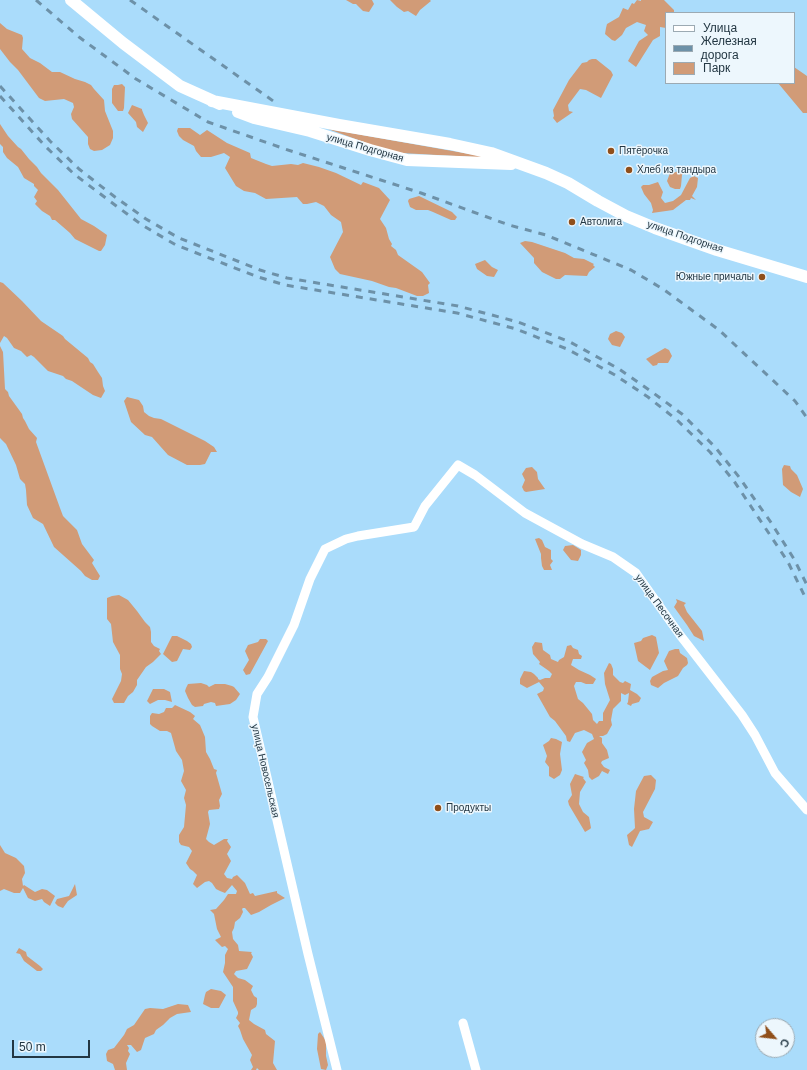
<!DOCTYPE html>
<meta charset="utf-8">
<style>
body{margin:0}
#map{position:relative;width:807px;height:1070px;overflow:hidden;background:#aadcfb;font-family:Arial,sans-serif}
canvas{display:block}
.legend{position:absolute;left:665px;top:12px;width:130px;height:72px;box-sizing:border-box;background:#edf7fd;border:1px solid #9caab3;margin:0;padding:5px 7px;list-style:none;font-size:12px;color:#233743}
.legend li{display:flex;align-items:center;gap:8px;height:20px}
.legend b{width:20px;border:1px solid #9caab3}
.north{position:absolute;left:755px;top:1018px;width:40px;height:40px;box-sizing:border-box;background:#edf7fd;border:1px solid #9caab3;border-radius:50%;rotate:118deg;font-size:11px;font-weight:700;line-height:16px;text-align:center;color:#233743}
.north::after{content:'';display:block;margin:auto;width:14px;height:18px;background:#904f1a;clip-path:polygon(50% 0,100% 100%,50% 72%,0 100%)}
.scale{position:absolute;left:12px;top:1040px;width:78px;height:18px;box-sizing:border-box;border:2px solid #233743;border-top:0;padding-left:5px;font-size:12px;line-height:14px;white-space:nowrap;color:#233743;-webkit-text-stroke:3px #edf7fd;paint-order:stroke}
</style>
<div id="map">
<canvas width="807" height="1070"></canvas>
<ul class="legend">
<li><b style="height:5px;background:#fff"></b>Улица</li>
<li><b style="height:5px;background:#6d91a8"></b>Железная дорога</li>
<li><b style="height:11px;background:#d19b77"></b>Парк</li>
</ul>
<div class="north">С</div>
<div class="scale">50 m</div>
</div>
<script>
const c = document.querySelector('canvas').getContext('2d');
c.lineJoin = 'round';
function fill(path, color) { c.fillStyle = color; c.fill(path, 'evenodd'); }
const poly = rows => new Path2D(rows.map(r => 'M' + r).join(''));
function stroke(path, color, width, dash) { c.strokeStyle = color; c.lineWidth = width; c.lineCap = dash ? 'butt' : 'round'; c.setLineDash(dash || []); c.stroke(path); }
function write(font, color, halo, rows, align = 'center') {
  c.font = font + ' Arial,sans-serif'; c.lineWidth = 3; c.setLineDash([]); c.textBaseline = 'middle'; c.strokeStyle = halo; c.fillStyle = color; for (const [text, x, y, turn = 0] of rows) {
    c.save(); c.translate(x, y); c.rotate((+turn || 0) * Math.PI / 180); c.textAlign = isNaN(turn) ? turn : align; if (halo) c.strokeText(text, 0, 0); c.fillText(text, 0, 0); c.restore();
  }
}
const green = poly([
 [346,0,372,0,374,4,369,12,363,11,356,4,353,4],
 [390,0,430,0,431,1,420,10,416,16,408,11,404,12,397,7],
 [637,0,641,1,641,0,664,0,674,10,674,13,666,13,666,28,660,27,660,36,653,40,636,67,628,61,639,41,648,35,644,31,646,25,637,22,626,28,622,35,615,41,612,40,605,34,606,28,607,24,619,17,623,8,628,10,632,3,634,4],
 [0,23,7,29,22,35,23,38,22,49,30,58,40,63,52,72,60,72,75,79,85,82,91,85,94,89,104,100,105,111,113,131,113,138,110,145,102,150,94,151,90,149,88,144,88,137,72,119,71,114,74,107,73,103,64,99,45,101,39,98,18,70,10,62,0,49],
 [592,59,596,59,611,71,613,75,601,98,586,90,580,89,568,105,569,111,573,112,557,123,553,118,554,116,553,110,569,80,582,63,587,62,589,60],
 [794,67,807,76,807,113,803,113,778,83,794,83],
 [122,84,125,87,124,108,123,111,118,111,112,103,112,89,114,85,118,85],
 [132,105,142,109,142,110,144,115,148,123,143,132,137,127,136,122,128,113],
 [0,124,8,136,18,147,21,149,29,159,37,167,41,173,58,190,81,219,94,226,107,235,105,245,101,251,99,251,75,239,70,233,55,220,52,220,50,216,42,211,35,204,37,201,34,197,38,190,34,186,34,184,24,178,18,167,7,158,3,152,3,147,0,144],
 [178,128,190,128,200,135,207,130,227,143,250,153,251,158,266,164,272,166,291,164,298,165,303,163,319,167,336,173,361,185,363,182,379,188,390,200,380,219,386,228,389,239,392,244,391,246,396,250,398,255,422,272,430,283,428,285,429,293,423,296,417,296,396,288,389,287,372,281,340,274,335,269,330,257,343,232,341,222,331,215,324,206,316,202,307,204,303,204,297,197,266,199,255,193,244,191,236,186,225,168,230,157,224,153,211,157,201,157,196,151,194,146,183,140,179,136,177,131],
 [328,129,492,158,401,153,372,145],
 [679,170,684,172,682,175,681,186,680,189,675,189,670,187,667,181,670,173,676,172],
 [694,176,698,178,697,187,692,196,696,200,691,198,690,200,686,200,673,210,652,213,653,210,651,203,644,194,641,187,643,185,649,185,658,182,663,192,661,198,665,203,673,201,681,195,690,178],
 [419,196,452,212,457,217,455,220,451,220,433,212,428,210,416,210,410,207,408,201,409,199],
 [525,241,532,242,565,253,574,258,584,259,594,264,593,265,595,267,589,272,587,276,565,275,560,279,556,279,542,272,534,263,534,258,520,243],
 [485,260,492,267,498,270,494,277,487,276,477,269,475,264],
 [0,282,3,283,22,301,41,321,63,336,65,339,88,358,90,362,93,364,98,372,102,378,103,386,105,391,101,398,93,395,72,381,66,379,63,376,48,371,34,357,31,355,27,357,21,351,14,348,7,338,4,336,0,343],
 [616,331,622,333,625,337,620,347,612,345,608,339,610,334],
 [0,346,3,352,5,389,8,392,9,396,22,414,23,418,25,421,29,429,37,438,36,442,60,508,63,516,77,530,82,544,94,560,92,563,100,576,98,580,92,580,85,576,81,571,54,547,43,524,33,518,27,505,26,490,25,484,20,479,16,465,6,444,0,438],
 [665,348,669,350,672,356,668,363,658,363,657,365,653,366,646,359],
 [127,397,139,400,143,406,144,412,149,416,154,418,161,419,205,441,214,447,217,452,211,452,205,464,200,465,187,465,168,455,152,437,145,435,131,422,124,401],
 [784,465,790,466,791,469,797,475,803,489,800,497,791,492,783,485,782,469],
 [532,467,537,472,538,479,545,489,526,492,524,491,522,487,525,480,522,474,526,468],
 [539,538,542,540,545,547,551,550,551,559,553,561,550,565,552,570,544,570,542,566,541,558,541,554,535,539],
 [573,545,581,550,581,555,578,561,571,560,563,550,565,546],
 [119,595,128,600,137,611,145,622,150,627,151,632,151,642,154,646,160,649,159,651,161,654,153,662,146,667,137,680,137,685,133,692,128,696,124,703,114,703,112,699,121,681,122,674,120,669,120,655,113,642,111,624,107,619,107,598,112,596],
 [676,599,686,603,684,605,687,612,702,631,704,641,694,636,687,625,674,607,677,602],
 [652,635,656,637,659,653,650,670,638,661,634,643,641,641,643,638],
 [172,636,177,636,187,641,191,644,192,647,190,650,183,649,177,661,172,662,163,654],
 [260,639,266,639,268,641,250,674,246,675,243,670,249,660,245,651,248,645,258,642],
 [535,642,542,643,543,650,550,655,551,659,558,662,559,660,564,657,567,646,571,645,573,648,578,650,579,654,582,656,581,659,573,659,571,665,579,670,590,675,596,679,593,684,586,684,581,682,576,682,574,686,578,699,583,703,592,714,593,720,597,724,599,721,603,721,603,713,610,700,605,684,604,673,609,663,611,664,613,669,613,675,620,682,623,683,625,681,631,684,630,690,637,694,641,698,639,702,632,704,631,706,627,704,628,702,629,693,625,695,621,693,621,701,613,709,611,720,612,725,607,734,603,736,599,736,602,738,602,743,607,750,609,758,602,761,601,763,604,767,610,770,608,774,602,771,599,776,592,780,589,777,588,770,584,763,586,760,582,752,587,743,594,739,592,734,584,730,575,733,570,742,567,741,566,736,555,721,550,717,537,694,543,691,544,688,539,682,527,688,520,684,520,679,524,671,531,672,534,674,538,678,538,679,540,680,545,678,550,678,552,674,549,671,539,664,540,662,533,654,532,647],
 [675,649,679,649,680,653,687,658,688,663,687,665,683,668,678,676,664,683,658,688,651,685,650,681,652,677,663,671,668,670,664,661,669,651],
 [201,683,207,685,209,687,215,684,225,684,232,686,234,687,240,694,236,700,230,704,216,706,215,703,211,702,204,704,203,706,195,707,192,705,188,698,185,691,186,688,188,684],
 [153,689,164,689,170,692,172,702,165,700,158,700,150,704,147,701],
 [175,705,190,712,195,716,193,719,200,725,205,737,206,752,210,759,214,769,217,770,216,773,222,794,219,800,220,806,219,809,209,810,208,812,210,824,206,839,209,842,214,845,224,839,228,839,227,841,231,847,227,854,231,861,224,874,227,878,232,879,233,877,237,875,245,883,250,894,253,893,255,896,277,891,277,893,285,898,271,905,259,912,251,915,245,908,243,908,242,909,243,912,240,918,235,922,234,928,232,932,233,939,238,945,239,951,252,952,251,953,253,957,247,969,236,971,234,974,238,978,245,980,253,986,251,990,254,996,257,998,257,1004,256,1007,251,1010,249,1020,254,1024,265,1030,266,1034,275,1041,273,1063,277,1070,259,1070,257,1068,256,1070,251,1070,253,1067,250,1060,252,1055,243,1039,240,1030,238,1026,240,1023,236,1018,238,1014,238,1012,233,1001,233,987,223,972,225,963,225,955,228,949,225,946,222,947,215,940,221,937,217,929,214,914,210,910,216,909,224,900,228,894,236,894,237,891,232,885,225,893,220,891,216,889,212,883,209,881,205,882,197,888,193,884,197,875,193,871,190,869,186,863,192,851,189,847,181,845,179,842,179,835,184,827,186,805,184,798,186,790,181,781,184,771,182,760,176,751,171,733,167,731,160,731,152,726,150,724,150,716,152,713,159,714,164,712,166,708,172,708],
 [551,738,556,739,562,742,560,754,562,770,560,775,554,779,549,776,549,767,545,762,547,756,543,745,549,741],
 [575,774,584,777,583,778,586,782,580,792,579,804,583,812,589,817,591,828,590,829,585,832,569,805,568,801,572,795,570,784],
 [651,775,656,780,655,789,643,812,644,817,653,822,649,829,640,831,632,847,629,845,627,835,633,830,635,828,634,809,636,791,644,776],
 [0,845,5,853,16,858,24,866,25,873,22,879,23,886,24,885,35,892,42,889,47,890,55,896,50,906,44,902,42,899,35,901,28,898,23,888,20,893,14,893,4,889,0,891],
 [75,884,77,895,68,901,63,908,58,906,55,903,57,899,69,896],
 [19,948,26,952,27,956,40,966,43,969,41,971,37,971,24,961,20,954,16,953],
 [211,989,221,991,226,995,219,1008,211,1008,203,1004,205,995,206,992],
 [178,1004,188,1005,191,1012,177,1014,170,1018,163,1025,156,1030,154,1034,145,1038,141,1050,137,1052,131,1045,127,1045,129,1048,128,1051,130,1054,126,1063,127,1070,115,1070,113,1064,107,1061,106,1054,108,1050,114,1048,124,1035,127,1029,134,1025,145,1009,150,1008,163,1009],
 [320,1032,326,1041,326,1056,328,1065,326,1070,321,1069,317,1049,318,1034]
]);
const street = poly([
 [463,1023,476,1070],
 [337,1070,308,954,253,717,257,694,268,677,294,625,310,579,325,549,346,539,358,536,414,527,425,506,458,465,475,475,525,513,582,544,613,557,636,573,680,635,742,715,755,735,775,773,807,810]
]);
const secondary = poly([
 [71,0,123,43,180,86,220,104],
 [212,101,339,125,450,144,491,153,546,173,568,183,598,201,626,216,655,228,717,250,807,277],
 [238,112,254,118,310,131,370,150,407,160,511,164]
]);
const rail = poly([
 [36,0,79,37,136,79,208,122,285,149,421,193,509,225,546,235,631,270,663,289,719,330,795,401,807,418],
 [130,0,276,103],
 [0,86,50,141,79,169,115,197,146,219,179,238,260,270,287,278,458,306,518,322,570,342,619,369,652,392,682,414,715,447,739,477,772,524,794,559,807,585],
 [0,96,45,146,74,174,111,202,142,225,176,245,258,277,285,285,457,313,516,329,567,349,615,375,648,397,677,420,710,452,734,481,788,562,807,601]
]);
const markers = [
 [611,151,4,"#904f1a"],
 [629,170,4,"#904f1a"],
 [572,222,4,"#904f1a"],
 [762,277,4,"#904f1a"],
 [438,808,4,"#904f1a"]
];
const streetNames = [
 ["улица Подгорная",365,148,16],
 ["улица Подгорная",685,237,19],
 ["улица Песочная",659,606,54],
 ["улица Новосельская",265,771,77]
];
const poiNames = [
 ["Пятёрочка",619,151],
 ["Хлеб из тандыра",637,170],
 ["Автолига",580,222],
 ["Южные причалы",754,277,"right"],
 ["Продукты",446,808]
];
fill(green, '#d19b77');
stroke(street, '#fff', 9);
stroke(secondary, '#fff', 12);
stroke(rail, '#6d91a8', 3, [7, 7]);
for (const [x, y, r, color] of markers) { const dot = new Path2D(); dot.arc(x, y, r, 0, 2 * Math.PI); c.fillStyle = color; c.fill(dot); stroke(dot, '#edf7fd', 1.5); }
write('10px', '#233743', '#edf7fd', streetNames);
write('10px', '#233743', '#edf7fd', poiNames, 'left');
</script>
